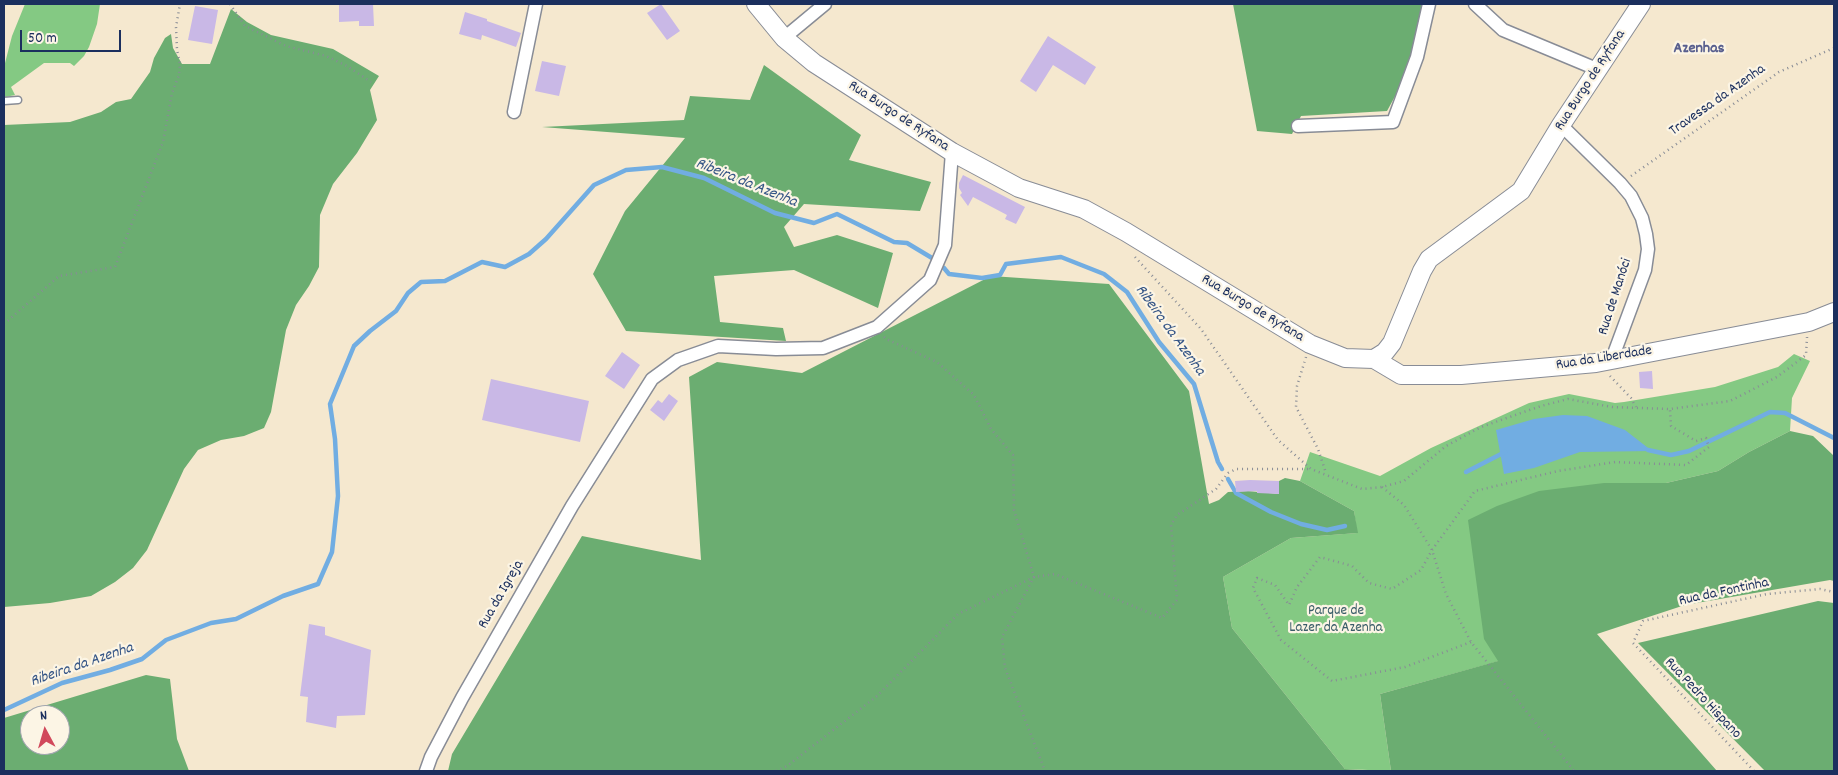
<!DOCTYPE html>
<meta charset="utf-8">
<style>
body{margin:0}
#map{position:relative;width:1838px;height:775px;overflow:hidden;background:#f5e8cf;font-family:Dekko,sans-serif}
canvas{display:block}
.frame{position:absolute;inset:0;border:5px solid #1b2f5e;pointer-events:none}
.north{position:absolute;left:20px;top:705px;width:50px;height:50px;box-sizing:border-box;background:#fcf5e5;border:1px solid #a2a6af;border-radius:50%;rotate:354deg;font-size:14px;font-weight:700;line-height:20px;text-align:center;color:#1b2f5e}
.north::after{content:'';display:block;margin:auto;width:18px;height:22px;background:#d1495b;clip-path:polygon(50% 0,100% 100%,50% 72%,0 100%)}
.scale{position:absolute;left:20px;top:30px;width:101px;height:22px;box-sizing:border-box;border:2px solid #1b2f5e;border-top:0;padding-left:6px;font-size:15px;line-height:18px;white-space:nowrap;color:#1b2f5e;-webkit-text-stroke:4px #fcf5e5;paint-order:stroke}
</style>
<div id="map">
<canvas width="1838" height="775"></canvas>
<div class="frame"></div>
<div class="north">N</div>
<div class="scale">50 m</div>
</div>
<script>
const c = document.querySelector('canvas').getContext('2d');
c.lineJoin = 'round';
function fill(path, color) { c.fillStyle = color; c.fill(path, 'evenodd'); }
const poly = rows => new Path2D(rows.map(r => 'M' + r).join(''));
function stroke(path, color, width, dash) { c.strokeStyle = color; c.lineWidth = width; c.lineCap = dash ? 'butt' : 'round'; c.setLineDash(dash || []); c.stroke(path); }
function write(font, color, halo, rows, align = 'center') {
  c.font = font + ' Dekko,sans-serif'; c.lineWidth = 4.5; c.setLineDash([]); c.textBaseline = 'middle'; c.strokeStyle = halo; c.fillStyle = color; for (const [text, x, y, turn = 0] of rows) {
    c.save(); c.translate(x, y); c.rotate((+turn || 0) * Math.PI / 180); c.textAlign = isNaN(turn) ? turn : align; if (halo) c.strokeText(text, 0, 0); c.fillText(text, 0, 0); c.restore();
  }
}
const green = poly([
 [25,4,100,4,97,24,89,47,84,56,74,66,70,63,44,63,11,87,15,95,5,97,4,67,12,36],
 [1794,354,1810,361,1792,398,1790,431,1749,452,1718,471,1666,483,1604,483,1499,661,1380,694,1391,771,1345,769,1232,628,1223,577,1291,538,1357,533,1354,511,1300,481,1310,452,1380,476,1431,448,1529,403,1569,394,1615,403,1624,402,1715,387,1778,367]
]);
const forest = poly([
 [1233,4,1424,4,1420,25,1405,78,1387,111,1301,116,1292,134,1257,131],
 [231,9,247,22,271,35,333,49,379,76,370,90,377,120,357,153,333,184,320,215,319,267,309,286,296,305,286,330,271,412,264,428,244,436,221,440,198,450,184,469,147,550,133,568,115,582,91,596,50,603,4,607,4,125,70,122,101,112,116,102,131,99,150,72,154,58,165,38,171,34,173,48,182,64,210,64],
 [764,65,861,135,849,160,931,182,920,211,804,204,784,227,794,247,837,235,893,253,878,308,794,270,714,276,720,322,783,328,786,341,626,331,593,274,625,211,685,138,542,127,684,120,690,96,750,100],
 [991,276,1109,284,1189,391,1209,504,1219,500,1228,492,1248,491,1279,494,1279,481,1285,478,1300,481,1354,511,1358,533,1291,538,1223,577,1232,628,1345,769,1381,771,448,771,452,754,582,536,701,560,689,377,717,362,802,373],
 [1790,431,1813,436,1834,456,1834,581,1830,580,1685,605,1597,634,1717,771,1391,771,1380,694,1498,661,1484,639,1468,520,1497,506,1539,491,1604,483,1666,483,1718,471,1749,452],
 [1818,601,1834,603,1834,771,1765,771,1638,643],
 [146,675,170,679,177,739,189,771,4,771,4,718],
 [30,715,60,715,60,745,30,745]
]);
const water = poly([
 [1563,415,1587,416,1625,430,1652,451,1580,452,1534,468,1504,474,1496,430,1534,419]
]);
const stream = poly([
 [944,268,949,274,982,278,1000,275,1006,264,1061,257,1104,274,1127,292,1159,342,1194,384,1218,462,1222,469],
 [1648,450,1671,455,1689,451,1770,412,1785,413,1834,438],
 [1466,472,1505,452],
 [1228,479,1236,493,1271,512,1301,524,1327,530,1345,526],
 [4,710,62,683,110,670,142,659,166,640,211,623,236,619,283,596,318,584,332,552,338,496,335,439,330,404,354,346,370,331,396,311,408,293,421,282,445,281,482,262,505,267,529,254,546,239,594,185,626,170,662,167,704,178,775,213,814,223,837,214,894,242,907,243,932,258]
]);
const building = poly([
 [339,4,373,4,374,26,359,26,359,21,339,22],
 [661,4,680,31,667,40,647,13],
 [195,6,218,10,212,44,188,40],
 [465,12,487,19,487,21,521,33,516,47,482,35,481,40,459,34],
 [1048,36,1096,67,1085,85,1053,65,1036,92,1020,81],
 [542,61,566,66,559,96,535,91],
 [963,175,1025,207,1016,224,1005,219,1007,215,973,197,968,206,960,195,962,193,959,188,959,183],
 [622,352,640,365,624,389,605,376],
 [1652,371,1653,389,1640,388,1639,372],
 [491,379,589,401,580,442,482,420],
 [669,394,678,401,664,421,650,410,658,400,662,403],
 [1250,480,1279,481,1279,494,1257,493,1257,491,1236,492,1235,481],
 [309,624,325,627,325,635,371,650,365,715,337,716,336,728,306,722,308,697,300,696]
]);
const path = poly([
 [230,4,245,26,286,46,326,56,347,66,371,82],
 [1631,176,1779,72,1834,48],
 [1135,257,1201,329,1278,440,1311,469,1362,489,1382,487,1404,481,1446,446,1481,427,1541,406,1568,399,1612,407,1670,409,1730,401,1777,377,1806,355,1807,337],
 [4,324,59,276,115,267,163,142,172,93,179,75,180,64,177,50,176,27,180,4],
 [884,337,886,339,937,362,974,395,991,429,1013,455,1014,510,1034,577,1002,637,1005,668,1045,771],
 [1306,357,1297,386,1296,407,1318,449,1326,473],
 [1610,376,1631,398,1636,407],
 [1382,487,1404,505,1432,550,1446,594,1471,642,1574,771],
 [1471,642,1405,667,1332,681,1281,640,1253,588,1257,578,1275,585,1289,605,1297,587,1320,557,1352,566,1369,583,1392,589,1421,570,1432,550,1475,491,1558,471,1615,462,1686,465,1709,447,1706,438,1696,441,1671,426,1670,409],
 [776,771,787,766,877,696,958,614,1034,577,1055,574,1162,618,1177,600,1171,525,1177,515,1216,489,1228,473,1236,469,1310,469],
 [1754,771,1633,643,1643,621,1767,594,1820,589,1834,592]
]);
const lane = poly([
 [4,101,18,100]
]);
const street = poly([
 [1475,4,1503,30,1599,70],
 [784,38,825,4],
 [514,112,536,4],
 [1561,125,1620,183,1631,196,1642,218,1646,234,1648,249,1645,270,1612,359],
 [1298,126,1393,122,1417,57,1429,4],
 [426,771,431,757,462,698,572,506,652,379,678,360,718,346,776,349,823,348,877,327,930,280,945,245,952,152]
]);
const secondary = poly([
 [756,4,784,38,814,63,952,152,1019,188,1084,209,1126,232,1310,344,1345,358,1374,359,1385,352,1392,343,1422,271,1429,259,1521,191,1561,125,1641,4],
 [1374,359,1401,375,1461,375,1596,363,1809,322,1834,312]
]);
const streetNames = [
 ["Rua Burgo de Ryfana",1591,81,-57],
 ["Travessa da Azenha",1718,101,-35],
 ["Rua Burgo de Ryfana",898,117,33],
 ["Rua de Manóci",1616,297,-72],
 ["Rua Burgo de Ryfana",1252,309,31],
 ["Rua da Liberdade",1604,359,-9],
 ["Rua da Fontinha",1724,593,-12],
 ["Rua da Igreja",502,595,-60],
 ["Rua Pedro Hispano",1702,699,47]
];
const parkNames = [
 ["Parque de",1336,612],
 ["Lazer da Azenha",1336,629]
];
const neighbourhoodNames = [
 ["Azenhas",1699,50]
];
const waterNames = [
 ["Ribeira da Azenha",746,184,22],
 ["Ribeira da Azenha",1169,331,54],
 ["Ribeira da Azenha",82,666,-19]
];
fill(green, '#84c983');
fill(forest, '#6bad71');
fill(water, '#71ade2');
stroke(stream, '#71ade2', 4.5);
fill(building, '#c9b8e6');
stroke(lane, '#888c96', 9);
stroke(street, '#888c96', 15);
stroke(secondary, '#888c96', 20);
stroke(path, '#888c96', 2.5, [1, 4]);
stroke(lane, '#fff', 6);
stroke(street, '#fff', 12);
stroke(secondary, '#fff', 18);
write('15px', '#1b2f5e', '#fcf5e5', streetNames);
write('15px', '#3a5d69', '#fcf5e5', parkNames);
write('bold 16px', '#585f8e', '#fcf5e5', neighbourhoodNames);
write('italic 16px', '#355586', '#fcf5e5', waterNames);
</script>
